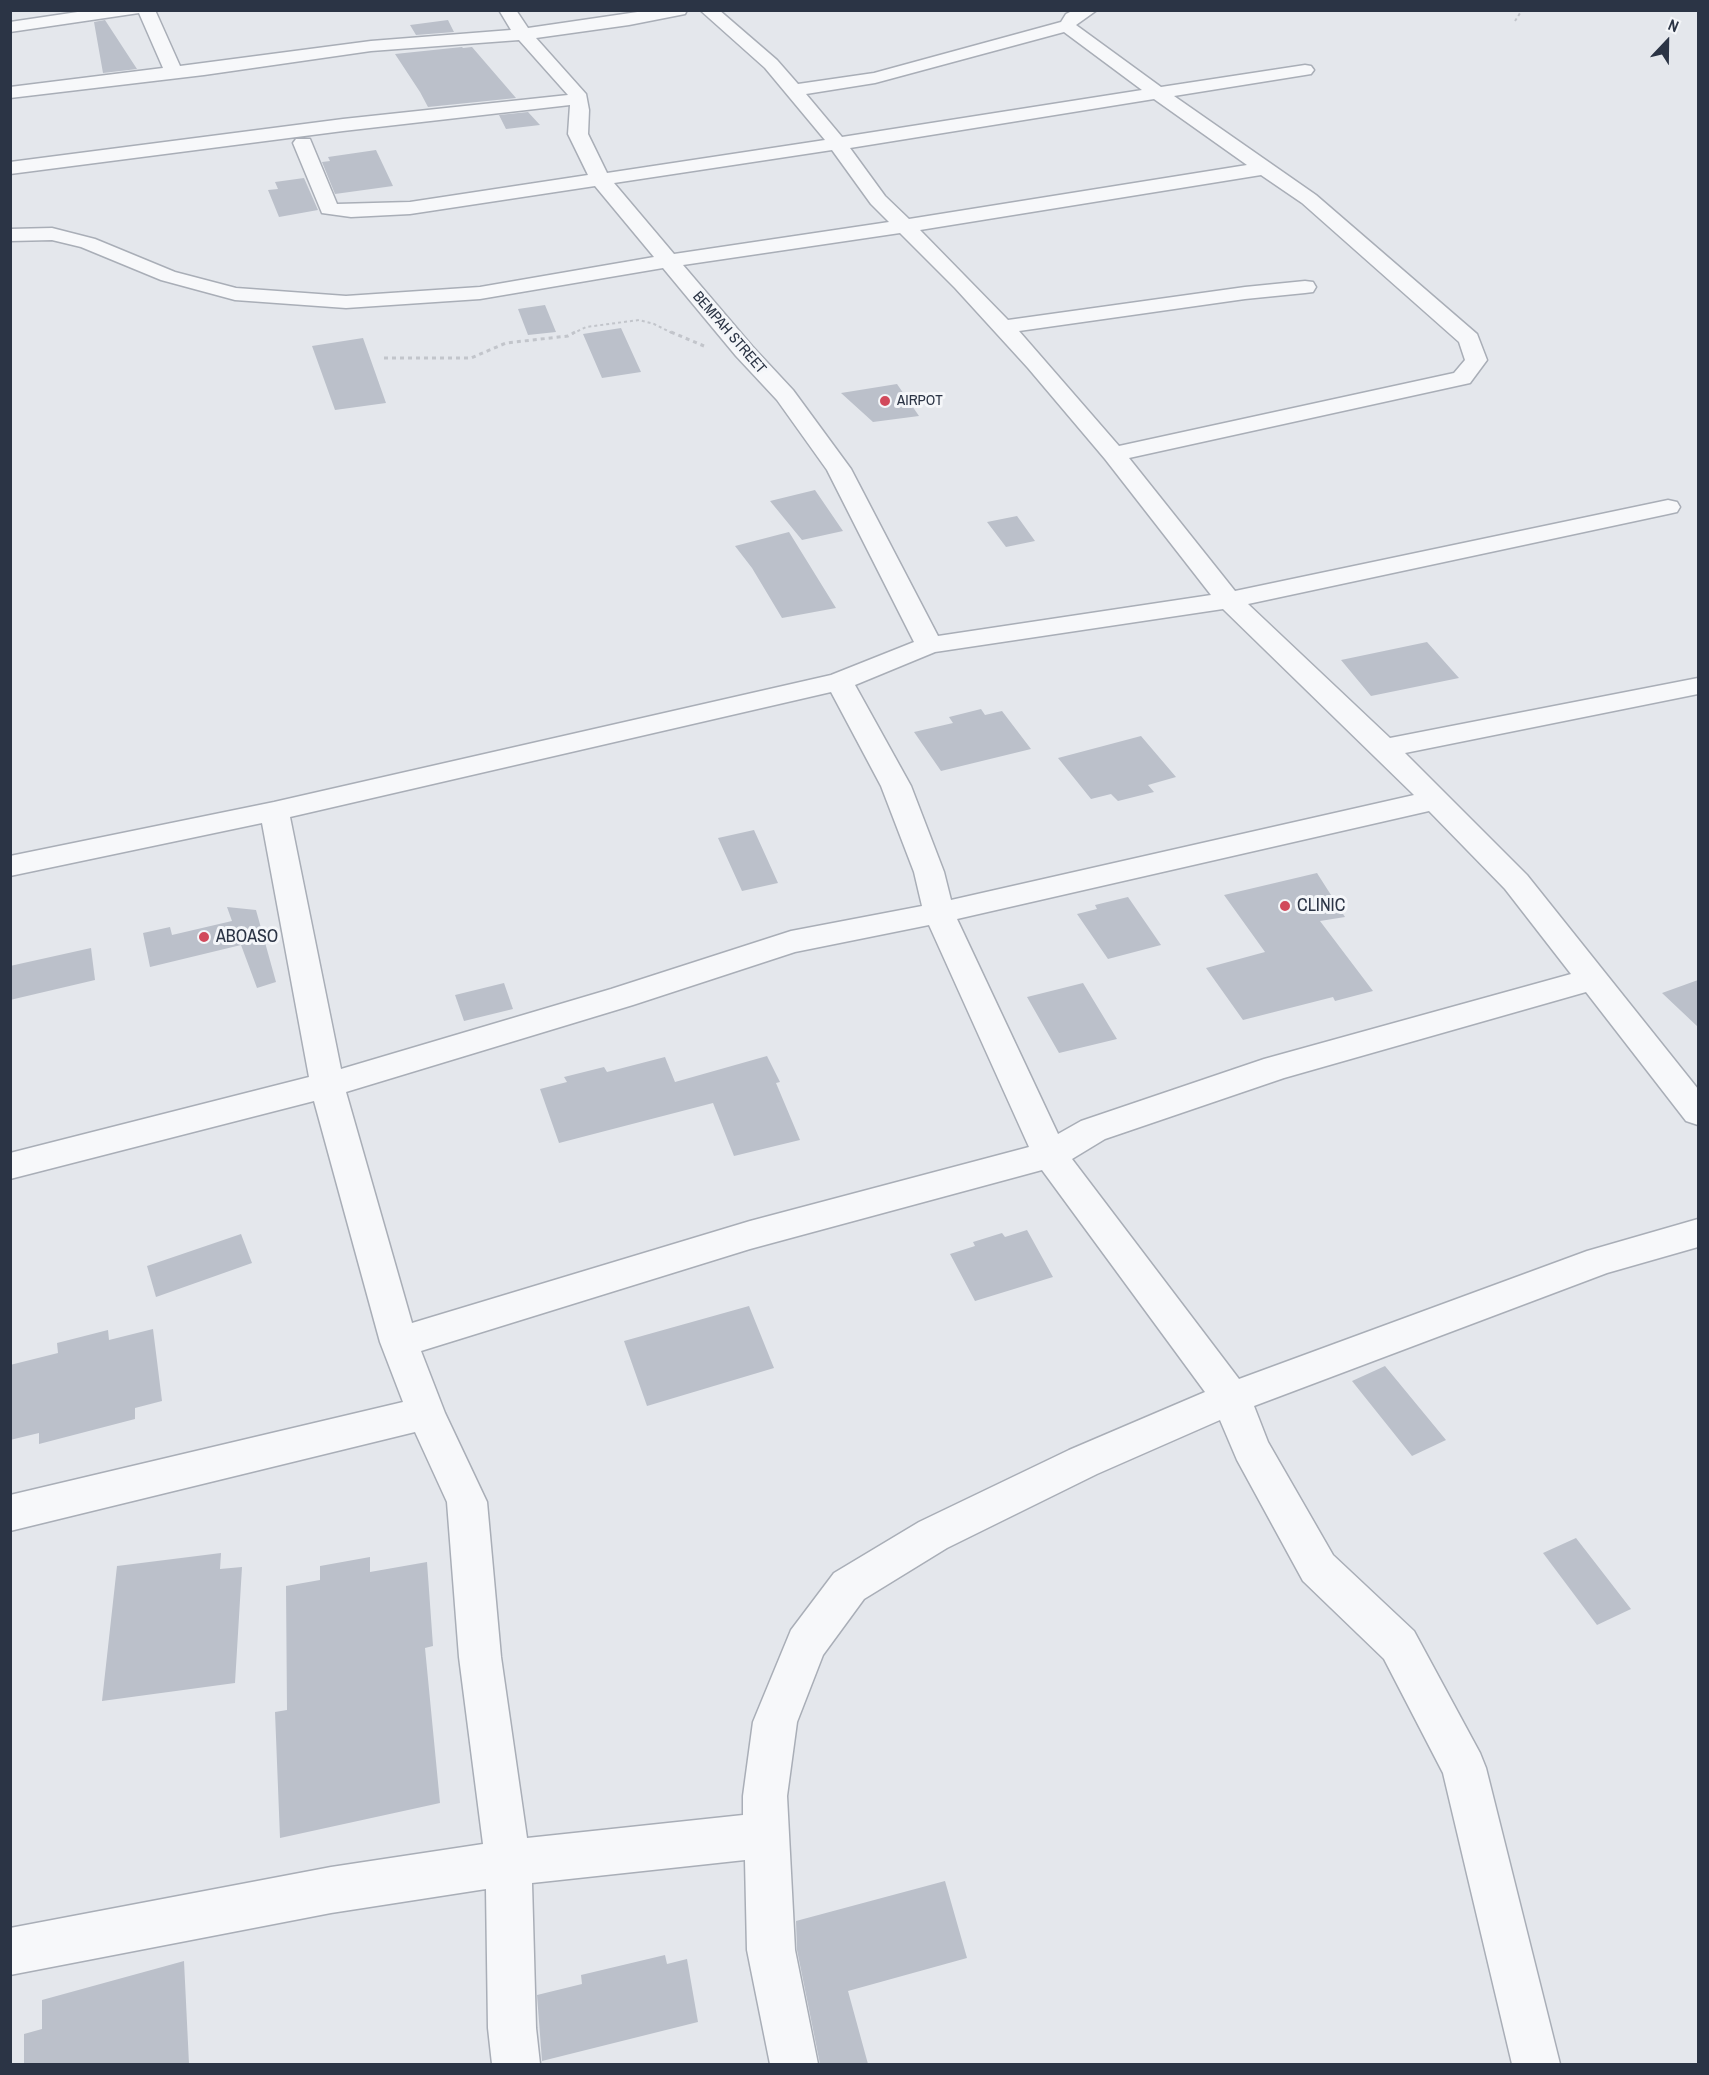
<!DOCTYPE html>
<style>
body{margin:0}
#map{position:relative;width:1709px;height:2075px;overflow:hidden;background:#e4e7ec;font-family:"Archivo Narrow",sans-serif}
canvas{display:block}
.frame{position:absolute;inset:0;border:12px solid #2b3445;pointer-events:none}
.north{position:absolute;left:1637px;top:12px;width:60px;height:60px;-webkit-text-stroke:4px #f4f6f9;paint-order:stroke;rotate:22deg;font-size:16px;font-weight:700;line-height:24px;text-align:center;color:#2b3445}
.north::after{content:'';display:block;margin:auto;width:21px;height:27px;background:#2b3445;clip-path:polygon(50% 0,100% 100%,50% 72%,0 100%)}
</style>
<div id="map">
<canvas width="1709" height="2075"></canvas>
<div class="frame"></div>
<div class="north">N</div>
</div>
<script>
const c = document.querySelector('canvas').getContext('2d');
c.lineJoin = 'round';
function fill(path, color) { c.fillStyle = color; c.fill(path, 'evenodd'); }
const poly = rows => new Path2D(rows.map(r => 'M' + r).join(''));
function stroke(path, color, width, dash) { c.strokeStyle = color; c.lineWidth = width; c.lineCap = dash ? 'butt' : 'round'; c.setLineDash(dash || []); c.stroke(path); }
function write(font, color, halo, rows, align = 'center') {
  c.font = font + ' "Archivo Narrow",sans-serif'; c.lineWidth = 6; c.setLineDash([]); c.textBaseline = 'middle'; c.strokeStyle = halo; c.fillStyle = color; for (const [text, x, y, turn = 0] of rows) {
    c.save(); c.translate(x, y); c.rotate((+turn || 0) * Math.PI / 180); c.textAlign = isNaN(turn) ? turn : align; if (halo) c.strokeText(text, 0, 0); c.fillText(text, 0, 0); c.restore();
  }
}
const building = poly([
 [105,20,137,69,103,73,94,22],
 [448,20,454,32,416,35,410,25],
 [462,47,463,48,472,47,516,98,428,107,420,92,395,54],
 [528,112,540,125,506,129,499,115],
 [376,150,393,186,335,194,322,162,330,161,328,157],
 [304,178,318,210,279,217,268,190,278,189,275,182],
 [545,305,556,332,528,335,518,309],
 [621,328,641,372,602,378,583,334],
 [363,338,386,403,335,410,312,346],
 [897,384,919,416,873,422,841,393],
 [815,490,843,531,802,540,770,501],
 [1017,516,1035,541,1006,547,987,522],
 [789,532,836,608,782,618,752,568,735,546],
 [1427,642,1459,678,1371,696,1341,660],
 [981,709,985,715,1002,711,1031,749,941,771,914,732,953,723,949,717],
 [1141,736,1176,777,1148,785,1154,792,1118,801,1111,794,1091,799,1058,758],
 [754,830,778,883,742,891,718,838],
 [1317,873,1345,917,1320,921,1373,991,1335,1001,1333,997,1243,1020,1206,968,1265,952,1224,895],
 [1128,897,1161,945,1108,959,1077,914,1097,909,1095,905],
 [227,907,256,910,276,982,257,988,241,945,150,967,143,933,170,927,172,935,232,921],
 [91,948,95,980,10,1000,10,966],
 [1698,980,1698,1027,1662,993],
 [504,983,513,1009,464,1021,455,995],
 [1083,983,1117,1039,1059,1053,1027,997],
 [767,1056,780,1082,776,1083,800,1140,734,1156,713,1103,559,1143,540,1089,567,1082,564,1077,604,1067,607,1072,665,1057,675,1082],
 [1027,1230,1053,1277,975,1301,950,1254,975,1246,973,1242,1002,1233,1005,1237],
 [241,1234,252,1263,156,1297,147,1266],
 [749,1306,774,1368,647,1406,624,1341],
 [153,1329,162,1401,135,1408,135,1419,39,1444,39,1433,10,1440,10,1365,58,1353,57,1343,108,1330,109,1340],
 [1385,1366,1446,1440,1412,1456,1352,1381],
 [1576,1538,1631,1609,1597,1625,1543,1553],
 [221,1553,220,1569,242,1567,235,1683,102,1701,117,1566],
 [370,1557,370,1572,427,1562,433,1646,425,1648,440,1803,280,1838,275,1712,287,1710,286,1586,320,1580,320,1566],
 [945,1881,967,1958,848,1991,868,2064,820,2064,797,1950,796,1921],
 [665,1955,667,1964,687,1959,698,2022,542,2061,537,1995,582,1984,581,1975],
 [184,1961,189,2064,24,2064,24,2034,42,2029,42,2000]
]);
const pathFar1 = poly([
 [1515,21,1522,10],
 [572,334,586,327,639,320,654,324,674,334]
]);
const path = poly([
 [671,332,704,346],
 [384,358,471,358,506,343,568,336,575,332]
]);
const minor = poly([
 [91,10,155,10,180,66,371,41,511,30,499,10,516,10,528,28,651,10,687,10,685,14,629,25,536,38,586,94,589,110,588,134,607,173,825,140,765,68,700,10,719,10,777,60,798,84,874,73,1061,22,1066,14,1074,10,1097,10,1076,25,1161,87,1305,65,1311,66,1314,70,1311,74,1305,75,1174,96,1316,195,1477,334,1487,360,1470,383,1129,458,1235,591,1668,500,1677,502,1680,507,1677,512,1668,514,1248,604,1390,738,1698,678,1698,694,1405,753,1527,875,1698,1089,1698,1125,1686,1121,1586,992,1284,1078,1105,1139,1072,1159,1239,1379,1587,1251,1698,1219,1698,1247,1607,1273,1254,1406,1268,1442,1333,1555,1414,1631,1480,1753,1486,1768,1560,2064,1512,2064,1443,1773,1384,1659,1303,1581,1237,1460,1220,1420,1097,1474,947,1548,864,1599,823,1655,797,1722,787,1796,795,1950,818,2064,770,2064,747,1950,745,1860,532,1883,536,2028,540,2064,492,2064,488,2028,486,1889,331,1913,10,1975,10,1928,331,1867,483,1844,459,1657,447,1502,415,1432,10,1531,10,1495,403,1402,380,1342,314,1101,10,1179,10,1153,309,1077,262,823,10,876,10,856,274,802,831,675,914,642,827,470,777,400,736,356,663,268,480,299,346,308,235,300,161,280,81,247,52,240,10,241,10,229,52,228,95,239,175,272,236,288,346,296,480,287,654,257,595,186,410,214,351,217,322,213,293,143,296,139,310,139,337,204,410,202,588,175,568,134,570,105,343,131,10,174,10,162,343,119,568,95,519,40,371,51,204,75,10,98,10,87,163,68,139,13,10,32,10,22,91,10],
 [1064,32,1142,90,842,137,806,94,875,83,1064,32],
 [1154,99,1247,165,909,219,885,196,850,148,1154,99],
 [832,150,871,204,889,222,674,254,614,183,832,150],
 [1261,175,1302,203,1459,342,1465,360,1454,373,1119,446,1019,331,1245,299,1305,293,1313,292,1316,287,1313,282,1305,281,1245,287,1008,320,920,230,1261,175],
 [900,233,955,288,1028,368,1105,459,1211,595,938,636,851,469,793,390,752,346,683,265,900,233],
 [1223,609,1414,795,951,900,944,872,911,786,855,685,935,652,1223,609],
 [831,692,881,786,914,872,922,906,791,931,611,989,341,1069,290,817,831,692],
 [1429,811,1505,889,1571,974,1264,1059,1081,1121,1058,1134,957,919,1429,811],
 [929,925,1029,1147,750,1221,412,1323,346,1092,633,1005,795,952,929,925],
 [1042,1170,1205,1392,1069,1450,919,1522,834,1573,791,1630,753,1722,743,1796,743,1815,527,1838,501,1657,487,1502,445,1413,421,1351,750,1249,1042,1170]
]);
const markers = [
 [885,401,6,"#d1495b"],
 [1285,906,6,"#d1495b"],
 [204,937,6,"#d1495b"]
];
const farStreetnames = [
 ["BEMPAH STREET",729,333,49]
];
const farPoinames = [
 ["AIRPOT",897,401]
];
const poiNames = [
 ["CLINIC",1297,906],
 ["ABOASO",216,937]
];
fill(building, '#bbc0ca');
stroke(minor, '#a9aeb7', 3);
stroke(pathFar1, '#c2c5cb', 2, [3, 3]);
stroke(path, '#c2c5cb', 3, [4, 4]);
fill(minor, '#f7f8fa');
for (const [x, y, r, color] of markers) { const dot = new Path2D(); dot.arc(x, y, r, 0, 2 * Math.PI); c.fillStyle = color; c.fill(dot); stroke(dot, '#f4f6f9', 2); }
write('15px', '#2b3445', '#f4f6f9', farStreetnames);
write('15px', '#2b3445', '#f4f6f9', farPoinames, 'left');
write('18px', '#2b3445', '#f4f6f9', poiNames, 'left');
</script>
